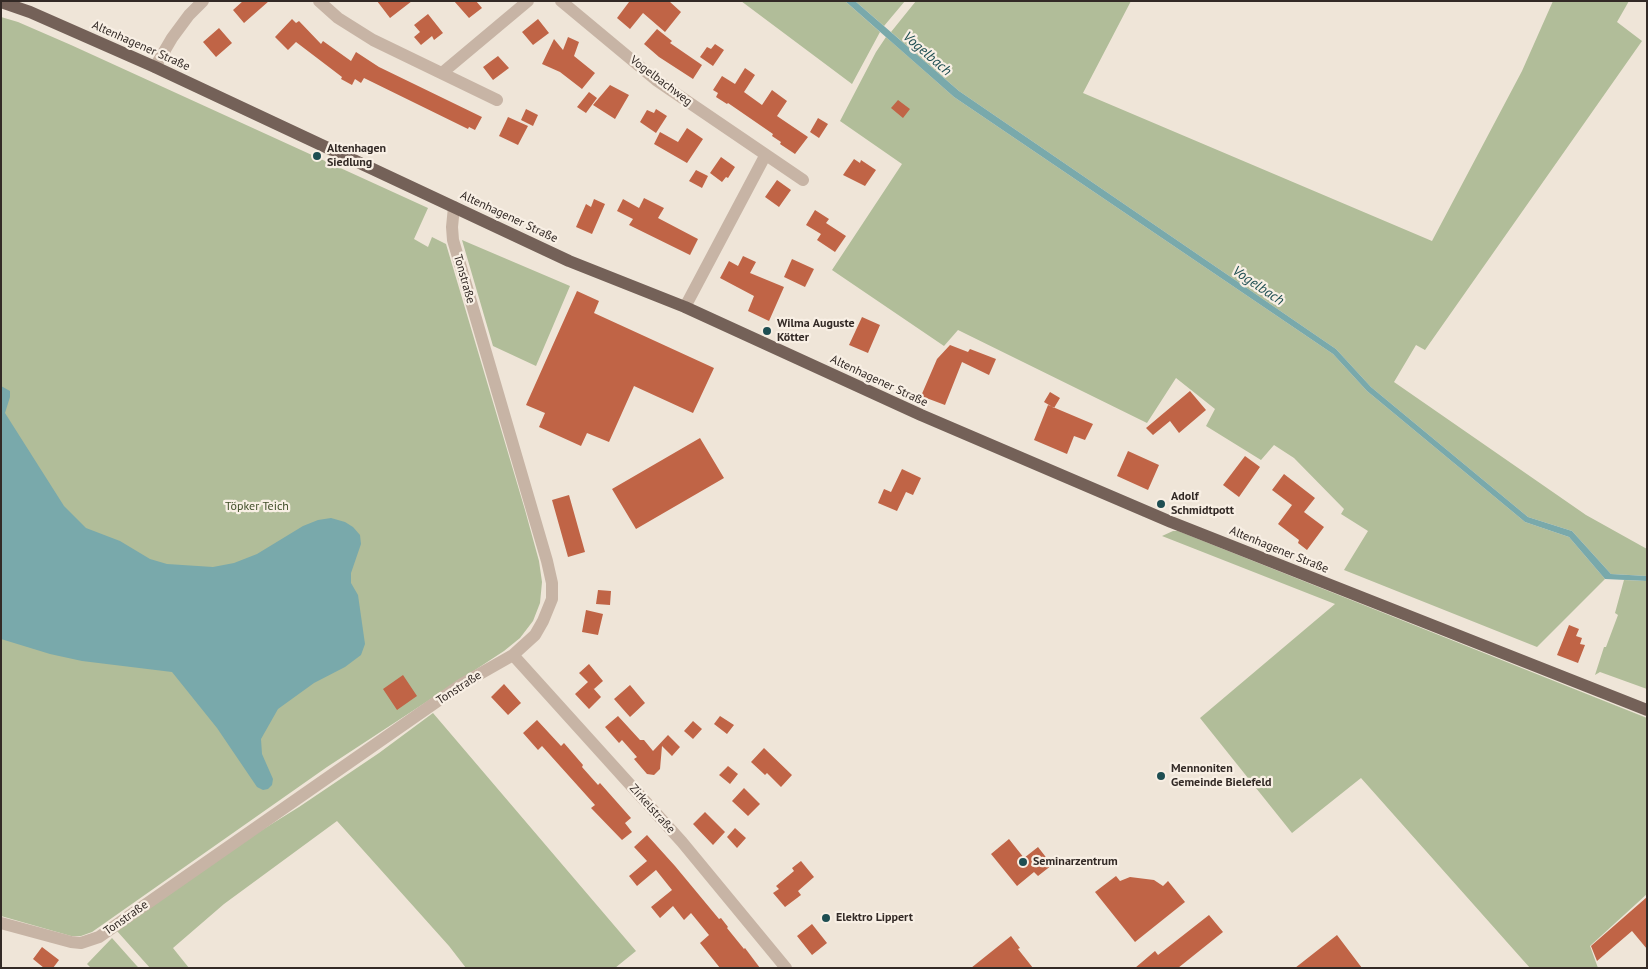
<!DOCTYPE html>
<meta charset="utf-8">
<style>
body{margin:0}
#map{position:relative;width:1648px;height:969px;overflow:hidden;background:#efe5d8;font-family:"PT Sans",sans-serif}
canvas{display:block}
.frame{position:absolute;inset:0;border:2px solid #332a26;pointer-events:none}
</style>
<div id="map">
<canvas width="1648" height="969"></canvas>
<div class="frame"></div>
</div>
<script>
const c = document.querySelector('canvas').getContext('2d');
c.lineJoin = 'round';
function fill(path, color) { c.fillStyle = color; c.fill(path, 'evenodd'); }
const poly = rows => new Path2D(rows.map(r => 'M' + r).join(''));
function stroke(path, color, width, dash) { c.strokeStyle = color; c.lineWidth = width; c.lineCap = dash ? 'butt' : 'round'; c.setLineDash(dash || []); c.stroke(path); }
function write(font, color, halo, rows, align = 'center') {
  c.font = font + ' "PT Sans",sans-serif'; c.lineWidth = 4.5; c.setLineDash([]); c.textBaseline = 'middle'; c.strokeStyle = halo; c.fillStyle = color; for (const [text, x, y, turn = 0] of rows) {
    c.save(); c.translate(x, y); c.rotate((+turn || 0) * Math.PI / 180); c.textAlign = isNaN(turn) ? turn : align; if (halo) c.strokeText(text, 0, 0); c.fillText(text, 0, 0); c.restore();
  }
}
const green = poly([
 [741,1,845,1,880,32,852,84],
 [855,1,905,1,884,26],
 [916,1,1131,1,1083,93,1432,241,1522,71,1553,1,1629,1,1617,22,1642,41,1425,350,1416,345,1394,382,1586,515,1647,549,1647,576,1611,574,1572,531,1528,517,1371,387,1336,349,959,91,891,32],
 [1,17,18,22,71,45,428,208,414,239,428,247,432,237,446,244,525,510,539,561,542,582,540,603,533,621,520,638,504,651,327,767,92,932,81,936,71,936,1,916],
 [886,37,954,97,1333,354,1367,391,1525,522,1569,537,1605,579,1537,647,1344,570,1368,531,1341,514,1344,509,1294,458,1274,445,1261,460,1206,426,1215,409,1176,378,1147,423,958,330,944,346,832,270,902,164,840,121,876,52],
 [462,240,570,286,536,366,493,346],
 [1173,531,1178,531,1647,718,1647,894,1590,946,1598,968,1530,968,1361,778,1292,833,1200,718,1335,604,1162,536],
 [1624,580,1647,581,1647,689,1600,672,1595,675,1604,647,1606,647,1618,615,1615,613],
 [433,713,636,951,615,968,466,968,449,946,337,821,224,904,173,948,189,968,150,968,117,931,225,853,299,807,379,753],
 [112,938,136,965,139,968,91,968,87,964]
]);
const water = poly([
 [845,1,855,1,959,91,1336,349,1371,387,1528,517,1572,531,1611,574,1647,576,1647,581,1605,579,1569,537,1525,522,1367,391,1333,354,954,97],
 [1,386,10,391,10,397,5,413,64,506,86,528,120,541,150,559,167,564,213,567,234,563,257,554,303,526,318,520,331,518,345,522,353,527,360,535,361,544,351,573,351,583,358,595,365,644,361,655,345,667,314,683,278,709,261,739,262,754,273,779,272,785,268,789,263,790,257,787,217,728,172,672,82,661,50,654,1,639]
]);
const building = poly([
 [243,1,269,1,244,23,233,10],
 [377,1,412,1,390,18],
 [454,1,476,1,482,8,469,18],
 [628,1,669,1,681,12,665,32,643,13,630,29,617,18,629,2],
 [428,14,443,33,434,40,432,36,421,45,414,37,420,32,414,25],
 [292,19,296,23,299,21,321,44,323,41,351,61,356,52,379,67,482,117,475,130,469,127,468,129,364,78,361,83,355,79,352,85,341,79,342,77,296,42,288,50,275,37],
 [538,19,549,33,533,45,522,32],
 [219,28,232,43,216,57,203,42],
 [657,29,672,41,670,43,702,65,693,79,659,57,644,44],
 [568,37,579,42,574,56,595,73,582,89,560,72,542,64,554,39,563,50],
 [715,44,724,50,713,66,700,57,707,47,711,49],
 [498,56,509,68,493,80,483,67],
 [745,68,755,75,744,92,762,105,772,90,787,101,777,116,808,137,795,154,780,144,781,142,772,136,773,134,728,103,727,104,716,97,718,93,713,90,722,76,735,84],
 [610,85,629,95,615,119,593,105],
 [589,92,597,98,586,113,577,107],
 [898,100,910,109,903,118,891,108],
 [526,109,538,115,533,126,521,120],
 [656,109,667,116,656,133,640,122,647,110,654,113],
 [508,117,528,126,518,145,499,136],
 [818,118,828,124,819,138,810,132],
 [687,128,703,139,687,163,654,144,660,132,678,142],
 [721,157,735,167,728,178,726,177,722,182,710,173],
 [854,159,860,163,861,160,876,170,865,186,843,175],
 [696,170,708,176,702,188,689,181],
 [777,180,791,190,779,207,765,197],
 [644,198,664,208,658,218,698,239,690,255,629,225,633,219,617,211,623,199,639,208],
 [594,199,605,204,592,234,576,227,586,204,591,207],
 [815,210,829,219,826,223,846,236,835,252,817,240,821,234,806,225],
 [743,256,756,262,750,273,784,287,769,321,748,311,754,296,720,278,729,261,738,266],
 [792,259,814,269,805,287,784,277],
 [577,291,599,301,594,313,714,368,693,413,634,386,609,442,587,433,581,446,539,427,545,413,526,405],
 [862,317,880,325,868,353,849,345],
 [950,345,968,352,970,349,996,359,989,375,962,362,945,405,921,396,937,359],
 [1190,391,1206,410,1179,433,1170,421,1153,435,1146,428],
 [1050,392,1060,398,1054,408,1044,402],
 [1048,405,1093,424,1085,440,1074,436,1067,454,1034,440],
 [700,438,724,478,636,529,612,489],
 [1128,451,1159,465,1148,490,1117,476],
 [1245,456,1260,467,1239,497,1223,485],
 [902,469,921,478,913,495,906,492,897,511,878,503,884,489,891,492],
 [1284,474,1315,498,1304,512,1324,527,1307,550,1298,543,1299,540,1278,524,1292,505,1272,490],
 [569,495,585,552,568,557,552,500],
 [598,590,611,591,610,605,596,604],
 [586,610,603,614,598,635,582,632],
 [1569,625,1579,629,1576,636,1582,638,1580,644,1585,645,1578,663,1557,655],
 [589,664,603,681,594,689,593,688,601,697,589,709,575,694,588,682,579,673],
 [403,675,417,696,397,710,383,689],
 [504,684,521,703,508,715,491,697],
 [630,685,645,703,630,717,614,699],
 [618,716,640,740,644,740,653,751,668,735,680,747,672,756,662,746,660,769,654,775,647,774,634,759,637,757,622,740,619,743,605,727],
 [720,716,734,725,727,734,714,724],
 [537,720,561,746,564,743,583,765,582,767,598,785,600,783,631,818,625,823,632,832,622,840,591,808,595,805,542,746,538,750,523,733],
 [693,721,702,729,693,739,684,731],
 [764,748,792,775,781,787,767,773,765,775,751,762],
 [728,766,738,774,730,784,719,775],
 [744,788,760,804,748,816,732,801],
 [705,812,725,832,713,845,693,824],
 [735,828,746,838,737,848,727,837],
 [647,835,675,866,719,919,721,918,728,927,727,928,744,949,745,948,760,968,720,968,700,943,709,935,691,913,684,920,673,906,660,918,651,907,672,890,656,870,637,886,629,876,647,861,634,847],
 [1009,839,1024,858,1038,847,1052,865,1038,876,1034,872,1017,886,991,854],
 [801,861,814,877,798,891,801,895,785,907,773,893,779,889,776,886,794,871,792,868],
 [1116,876,1120,881,1130,877,1154,880,1163,886,1168,881,1185,902,1135,942,1095,892],
 [1647,897,1647,949,1632,931,1597,961,1591,946],
 [1209,915,1223,932,1178,968,1135,968,1155,951,1158,955],
 [812,924,827,943,812,955,797,936],
 [1337,935,1362,968,1295,968],
 [1011,936,1020,948,1018,949,1033,968,971,968],
 [42,947,59,960,53,968,44,968,33,959]
]);
const minor = poly([
 [319,1,338,18,373,40,497,100],
 [561,1,656,80,803,180],
 [155,67,172,38,189,15,203,1],
 [442,73,528,1],
 [685,307,765,156],
 [513,655,682,842,786,968],
 [1,923,71,942,81,943,99,937,462,684,513,655,535,635,543,621,552,599,552,583,547,561,453,240,452,227,454,207]
]);
const major = poly([
 [1,2,30,12,155,67,569,261,685,307,921,415,1171,522,1647,710]
]);
const markers = [
 [317,156,5,"#1e4e52"],
 [767,331,5,"#1e4e52"],
 [1161,504,5,"#1e4e52"],
 [1161,776,5,"#1e4e52"],
 [1023,862,5,"#1e4e52"],
 [826,918,5,"#1e4e52"]
];
const streetNames = [
 ["Altenhagener Straße",141,46,24],
 ["Vogelbachweg",661,81,37],
 ["Altenhagener Straße",509,217,25],
 ["Tonstraße",464,279,74],
 ["Altenhagener Straße",879,381,25],
 ["Altenhagener Straße",1279,550,22],
 ["Tonstraße",459,688,-33],
 ["Zirkelstraße",652,809,48],
 ["Tonstraße",126,918,-35]
];
const poiNames = [
 ["Altenhagen",327,149],
 ["Siedlung",327,163],
 ["Wilma Auguste",777,324],
 ["Kötter",777,338],
 ["Adolf",1171,497],
 ["Schmidtpott",1171,511],
 ["Mennoniten",1171,769],
 ["Gemeinde Bielefeld",1171,783],
 ["Seminarzentrum",1033,862],
 ["Elektro Lippert",836,918]
];
const parkNames = [
 ["Töpker Teich",257,507]
];
const waterNames = [
 ["Vogelbach",927,54,41],
 ["Vogelbach",1258,286,34]
];
fill(green, '#b1bd99');
fill(water, '#79a9ab');
fill(building, '#c06446');
stroke(minor, '#c7b4a5', 12);
stroke(major, '#746158', 12);
for (const [x, y, r, color] of markers) { const dot = new Path2D(); dot.arc(x, y, r, 0, 2 * Math.PI); c.fillStyle = color; c.fill(dot); stroke(dot, '#f8efe4', 2); }
write('12px', '#332a26', '#f8efe4', streetNames);
write('bold 12px', '#332a26', '#f8efe4', poiNames, 'left');
write('12px', '#42502b', '#f8efe4', parkNames);
write('italic 14px', '#1e4e52', '#f8efe4', waterNames);
</script>
